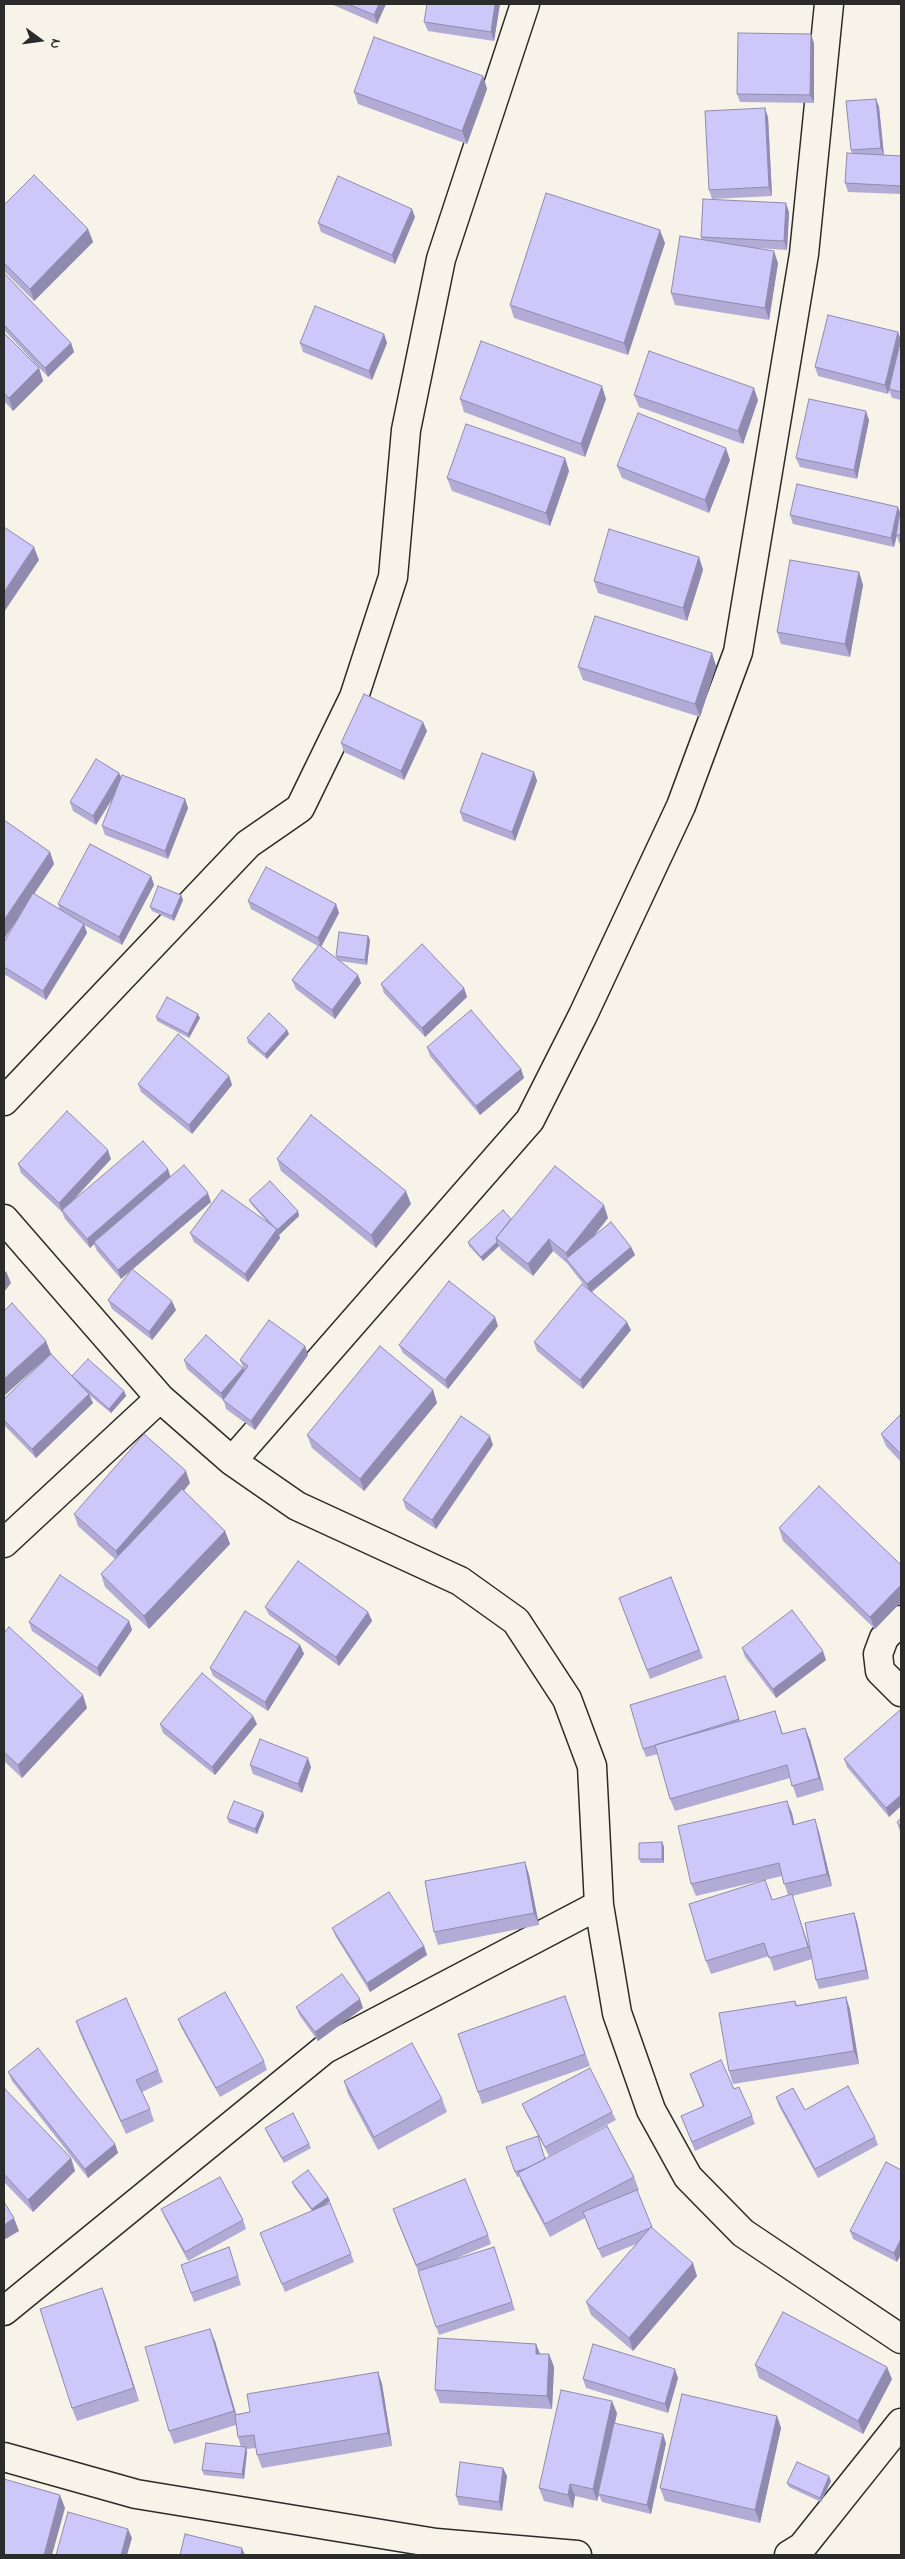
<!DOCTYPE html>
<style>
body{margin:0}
#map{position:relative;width:905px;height:2559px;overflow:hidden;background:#f7f3e8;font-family:"Indie Flower",sans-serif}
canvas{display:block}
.frame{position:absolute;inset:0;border:5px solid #2b2b2b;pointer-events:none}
.north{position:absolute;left:15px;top:15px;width:50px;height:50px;-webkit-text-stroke:4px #f7f3e8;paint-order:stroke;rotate:104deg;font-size:14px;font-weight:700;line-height:20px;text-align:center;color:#2b2b2b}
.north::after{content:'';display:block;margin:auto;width:18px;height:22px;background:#2b2b2b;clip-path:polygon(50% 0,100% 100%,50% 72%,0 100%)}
</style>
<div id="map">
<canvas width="905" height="2559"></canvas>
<div class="frame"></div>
<div class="north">N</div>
</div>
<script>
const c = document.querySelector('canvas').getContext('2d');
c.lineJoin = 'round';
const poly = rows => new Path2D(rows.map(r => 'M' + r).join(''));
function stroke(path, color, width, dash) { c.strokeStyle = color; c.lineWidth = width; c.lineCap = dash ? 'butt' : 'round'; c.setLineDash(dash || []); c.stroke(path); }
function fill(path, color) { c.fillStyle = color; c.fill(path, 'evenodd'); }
const minor = poly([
 [4,1101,248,844,300,808,354,697,393,577,406,430,441,259,525,4],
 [4,1219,160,1398,232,1461,297,1506,460,1581,516,1621,567,1699,592,1766,599,1905,617,2013,651,2110,688,2177,743,2233,901,2339],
 [232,1461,530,1120,583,1015,681,806,738,652,804,254,829,4],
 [4,1543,160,1398],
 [901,1620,884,1638,878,1654,880,1671,901,1692],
 [4,2311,325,2049,599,1905],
 [4,2457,136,2494,436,2543,577,2555],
 [789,2555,802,2547,901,2423]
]);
const wall = poly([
 [331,4,386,4,377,24],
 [500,4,494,41,428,31,424,22],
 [814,43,814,103,740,102,737,94],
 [483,76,487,89,467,144,358,104,354,92],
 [876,99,879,107,884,155,901,156,901,194,848,192,845,183,852,153,851,150],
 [768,117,772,196,712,199,709,190],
 [4,205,88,229,93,242,34,301,4,271],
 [789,212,787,250,758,248,778,263,769,320,675,305,671,293,702,240,701,237],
 [415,217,395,264,321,232,318,223],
 [665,243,628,355,514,318,510,305],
 [4,273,71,343,74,352,48,377,4,330],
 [898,332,901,340,901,339,901,400,892,398,889,390,888,394,818,376,815,367],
 [4,333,39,368,43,381,13,411,4,401],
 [384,334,387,343,372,380,303,352,300,343],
 [634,395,758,400,743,444,639,407],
 [460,399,606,399,585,457,464,412],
 [869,420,857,479,800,467,796,458],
 [565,458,569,471,550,526,452,491,447,478],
 [730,460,709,513,622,478,617,466],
 [901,506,901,544,899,543,897,536,894,547,793,524,790,515,900,513],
 [699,557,703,570,687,621,598,593,594,581],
 [859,572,863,585,850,657,781,644,777,632],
 [712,653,716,666,700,717,583,680,578,667],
 [427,731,404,780,344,752,341,743],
 [534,772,537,781,515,841,463,821,460,812],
 [119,773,121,777,185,799,188,808,168,859,105,835,102,826,112,800,96,825,73,811,70,802],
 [4,821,50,852,54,864,34,894,60,910,58,904,151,876,154,885,122,945,84,925,87,933,46,1000,4,974,4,942,20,916,4,939],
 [181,895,183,900,174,921,152,911,150,907],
 [248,901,336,904,339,913,321,947,337,959,336,956,368,936,370,940,367,965,340,961,358,975,361,983,335,1019,296,989,292,980,318,946,251,909],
 [381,984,464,988,467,997,425,1037,384,993],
 [156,1017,200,1018,189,1038,157,1021],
 [287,1030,289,1034,267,1059,248,1043,247,1038],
 [427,1047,521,1069,524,1078,480,1115,430,1056],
 [229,1076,232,1085,192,1134,141,1092,138,1084],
 [111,1159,70,1204,170,1177,211,1202,132,1270,176,1310,152,1340,112,1309,108,1300,131,1270,121,1279,97,1251,94,1244,90,1248,65,1219,62,1212,21,1173,18,1164],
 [277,1159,411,1204,376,1248,281,1171],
 [249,1200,299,1216,279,1235,280,1238,248,1282,194,1242,190,1233,268,1223,251,1204],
 [608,1218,595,1235,631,1247,635,1255,592,1292,631,1330,583,1389,537,1351,534,1342,585,1286,570,1267,568,1264,553,1251,533,1276,501,1250,499,1246,483,1261,469,1246,468,1242,511,1219],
 [498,1326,448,1389,403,1353,399,1345],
 [46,1341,51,1354,73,1377,124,1391,126,1396,111,1413,88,1394,93,1403,36,1458,4,1425,4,1399,50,1354],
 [305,1346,308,1355,255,1430,226,1409,224,1401,187,1369,184,1360,243,1367,240,1360],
 [433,1390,437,1403,364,1491,312,1448,307,1435],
 [901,1414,901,1462,886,1446,881,1434],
 [493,1445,436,1529,406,1509,403,1500],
 [190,1483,184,1491,225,1531,230,1544,149,1629,105,1587,101,1574,115,1559,78,1526,74,1514],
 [779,1528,901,1565,901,1602,875,1629,783,1541],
 [671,1577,703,1658,650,1679,619,1598],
 [265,1607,368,1612,372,1621,339,1666,269,1615],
 [129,1621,132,1630,100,1677,32,1631,29,1622],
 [4,1633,87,1708,22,1778,4,1761],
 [300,1645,304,1654,268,1711,213,1676,210,1668],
 [742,1648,826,1660,776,1698,745,1657],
 [728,1684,740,1721,780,1724,783,1734,805,1728,810,1740,824,1790,797,1798,790,1778,675,1811,670,1799,658,1754,646,1757,643,1749],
 [901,1712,901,1806,889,1817,847,1767,844,1759],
 [160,1724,257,1724,215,1775,163,1733],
 [250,1765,311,1767,302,1793,253,1774],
 [263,1812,264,1816,257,1834,229,1823,227,1818],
 [792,1813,794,1824,819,1832,832,1886,792,1896,811,1953,854,1913,857,1922,869,1979,819,1989,816,1980,812,1959,774,1971,769,1956,711,1974,706,1961,764,1880,696,1896,691,1884],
 [782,1876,788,1895,773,1900,765,1880],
 [901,1818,901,1835,897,1822],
 [662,1842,664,1847,664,1863,641,1863,639,1859],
 [525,1862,529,1875,539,1925,438,1945,434,1932],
 [332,1928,424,1946,427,1955,370,1992,336,1937],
 [565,1996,590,2066,482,2104,458,2034],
 [846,1997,850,2010,859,2064,733,2084,729,2071,795,2001,797,2005],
 [296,2007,363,2008,318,2041,300,2016],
 [178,2019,264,2061,267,2070,220,2097,181,2027],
 [76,2021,158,2070,163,2082,142,2092,150,2109,154,2121,126,2134,80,2033],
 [8,2072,115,2144,118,2153,88,2178,12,2081],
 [690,2074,734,2089,752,2116,755,2124,695,2151,681,2116,703,2107],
 [344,2081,442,2099,447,2112,378,2150,348,2094],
 [4,2090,71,2158,75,2171,33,2212,4,2182],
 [776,2097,805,2110,875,2137,878,2145,818,2178,779,2106],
 [522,2104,612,2112,616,2120,549,2156,526,2113],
 [265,2128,309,2144,311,2148,284,2163,267,2133],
 [506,2147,545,2159,634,2177,639,2190,637,2191,652,2228,697,2276,633,2351,591,2315,586,2302,636,2244,602,2258,585,2218,550,2237,523,2186,519,2176,517,2177],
 [901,2170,901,2254,897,2262,853,2239,850,2231],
 [292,2182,328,2197,330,2201,324,2206,351,2254,354,2262,285,2292,260,2233,312,2211,294,2187],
 [161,2209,243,2220,246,2229,188,2261,165,2218],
 [396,2218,488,2235,491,2244,447,2262,494,2247,515,2310,439,2335,418,2271],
 [229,2247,241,2285,194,2302,181,2265],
 [102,2288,139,2401,77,2421,72,2408],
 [215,2341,236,2414,250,2412,378,2372,382,2384,392,2446,262,2468,257,2455,256,2448,246,2449,247,2452,244,2479,204,2475,202,2470,241,2447,238,2437,236,2425,174,2444,169,2431],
 [549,2354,554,2367,552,2409,440,2403,435,2390],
 [755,2365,892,2379,863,2434,759,2378],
 [678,2378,668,2413,586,2388,583,2379],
 [617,2413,615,2423,666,2443,651,2514,602,2502,599,2495,597,2501,575,2496,573,2508,544,2501,539,2488],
 [777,2416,781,2428,760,2523,665,2501,660,2488],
 [503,2468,507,2476,502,2511,459,2505,456,2496],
 [831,2481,821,2502,789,2487,787,2483]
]);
const shadedWall = poly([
 [379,4,386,4,377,24,374,15],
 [495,4,500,4,494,41,491,32],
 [811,34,814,43,814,103,810,95],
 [483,76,487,89,467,144,462,131],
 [876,99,879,107,884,156,881,148],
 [765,108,768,117,772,196,769,187],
 [786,203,789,212,787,250,784,241],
 [412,209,415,217,395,264,392,255],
 [88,229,93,242,34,301,30,289],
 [660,230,665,243,628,355,624,343],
 [774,251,778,263,769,320,765,308],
 [898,332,901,342,888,394,885,385],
 [384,334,387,343,372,380,369,371],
 [71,343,74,352,48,377,45,368],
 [39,368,43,381,13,411,9,398],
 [602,386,606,399,585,457,581,444],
 [754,388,758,400,743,444,738,431],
 [866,411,869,420,857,479,854,470],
 [726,448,730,460,709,513,705,500],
 [565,458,569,471,550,526,546,513],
 [898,507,901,516,894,547,891,538],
 [34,547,39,560,4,612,4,592],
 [699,557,703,570,687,621,683,608],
 [859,572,863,585,850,657,845,644],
 [712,653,716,666,700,717,695,704],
 [423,722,427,731,404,780,401,771],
 [534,772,537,781,515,841,512,832],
 [119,773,122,782,96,825,93,816],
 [185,799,188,808,168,859,165,851],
 [50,852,54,864,4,939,4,920],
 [151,876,154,885,122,945,119,937],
 [181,895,183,900,174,921,172,916],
 [336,904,339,913,321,947,318,938],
 [84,924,87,933,46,1000,43,991],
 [368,936,370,940,367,965,365,960],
 [358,975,361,983,335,1019,332,1010],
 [464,988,467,997,425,1037,422,1028],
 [198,1014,200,1018,189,1038,188,1034],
 [287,1030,289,1034,267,1059,265,1054],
 [521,1069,524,1078,480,1115,476,1106],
 [229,1076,232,1085,192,1134,189,1125],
 [108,1150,111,1159,62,1212,59,1203],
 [168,1169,171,1178,94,1242,94,1244,90,1248,87,1239],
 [406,1191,411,1204,376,1248,371,1235],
 [208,1193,211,1202,121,1279,118,1270],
 [604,1205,608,1218,571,1264,569,1261,566,1253],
 [298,1211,299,1216,279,1235,277,1230],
 [277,1229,280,1238,248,1282,245,1274],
 [549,1239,553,1251,533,1276,528,1264],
 [497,1242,499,1246,483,1261,481,1257],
 [631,1247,635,1255,590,1293,587,1284],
 [6,1271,11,1283,4,1292,4,1274],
 [172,1301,176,1310,152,1340,149,1332],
 [495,1317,498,1326,448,1389,445,1380],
 [627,1322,631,1330,583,1389,580,1380],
 [46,1341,51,1354,4,1396,4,1379],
 [305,1346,308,1355,255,1430,251,1421],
 [243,1368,246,1376,224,1402,221,1393],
 [433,1390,437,1403,364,1491,360,1479],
 [124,1391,126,1396,111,1413,109,1409],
 [89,1394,93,1403,36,1458,32,1449],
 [490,1436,493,1445,436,1529,432,1520],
 [186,1471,190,1483,120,1564,116,1551],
 [225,1531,230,1544,149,1629,144,1616],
 [901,1585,901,1602,875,1629,870,1617],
 [368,1612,372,1621,339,1666,336,1657],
 [129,1621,132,1630,100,1677,97,1668],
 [300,1645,304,1654,268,1711,265,1702],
 [823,1651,826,1660,776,1698,773,1689],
 [83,1695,87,1708,22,1778,18,1765],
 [253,1716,257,1724,215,1775,212,1767],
 [805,1728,810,1740,824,1790,819,1778],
 [308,1758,311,1767,302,1793,298,1784],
 [901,1795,901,1806,889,1817,886,1808],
 [787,1801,792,1813,797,1837,793,1825],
 [263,1812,264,1816,257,1834,255,1829],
 [815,1819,819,1832,832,1886,827,1874],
 [662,1842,664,1847,664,1863,662,1859],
 [525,1862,529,1875,539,1925,534,1913],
 [792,1894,796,1907,813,1959,808,1947],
 [854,1913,857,1922,869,1979,866,1970],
 [424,1946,427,1955,370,1992,367,1983],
 [846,1997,850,2010,859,2064,854,2051],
 [360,1999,363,2008,318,2041,315,2032],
 [115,2144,118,2153,88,2178,85,2169],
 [71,2158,75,2171,33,2212,28,2200],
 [328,2197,330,2201,314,2214,312,2209],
 [14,2218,19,2231,4,2240,4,2225],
 [901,2239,901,2254,897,2262,894,2253],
 [693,2263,697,2276,633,2351,629,2338],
 [102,2288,107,2301,139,2401,134,2388],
 [210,2329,215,2341,239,2424,234,2411],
 [536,2344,541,2356,536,2354],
 [549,2354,554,2367,552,2409,547,2396],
 [887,2367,892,2379,863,2434,858,2421],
 [675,2369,678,2378,668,2413,665,2404],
 [378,2372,382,2384,392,2446,388,2433],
 [612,2401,617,2413,597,2501,593,2489],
 [777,2416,781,2428,760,2523,755,2510],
 [663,2434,666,2443,651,2514,647,2505],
 [246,2447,247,2452,244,2479,242,2474],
 [503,2468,507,2476,502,2511,499,2502],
 [829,2476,831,2481,821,2502,820,2498],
 [570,2484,575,2496,573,2508,568,2495],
 [60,2495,65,2508,52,2555,44,2555],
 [128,2529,132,2538,127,2555,121,2555],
 [242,2548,245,2555,241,2555]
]);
const building = poly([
 [348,4,379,4,374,15,348,4],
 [427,4,495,4,491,32,424,22,427,4],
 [738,33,811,34,810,95,737,94,738,33],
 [374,37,483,76,462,131,354,92,374,37],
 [876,99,881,148,851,150,846,101,876,99],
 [765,108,769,187,709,190,705,111,765,108],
 [847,153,901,156,901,186,845,183,847,153],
 [34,175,88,229,30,289,4,263,4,205,34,175],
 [338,176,412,209,392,255,318,223,338,176],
 [546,193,660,230,624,343,510,305,546,193],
 [703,199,786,203,784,241,701,237,703,199],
 [680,236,774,251,765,308,671,293,680,236],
 [4,273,71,343,45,368,4,325,4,273],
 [315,306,384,334,369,371,300,343,315,306],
 [828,315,898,332,885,385,815,367,828,315],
 [4,333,39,368,9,398,4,393,4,333],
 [901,339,901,392,889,389,901,339],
 [481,341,602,386,581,444,460,399,481,341],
 [649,351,754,388,738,431,634,395,649,351],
 [809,399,866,411,854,470,796,458,809,399],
 [638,413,726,448,705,500,617,466,638,413],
 [466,424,565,458,546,513,447,478,466,424],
 [797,484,898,507,891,538,790,515,797,484],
 [901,506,901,535,896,535,901,506],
 [4,527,34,547,4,592,4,527],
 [609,529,699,557,683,608,594,581,609,529],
 [790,560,859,572,845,644,777,632,790,560],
 [595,616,712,653,695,704,578,667,595,616],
 [364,694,423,722,401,771,341,743,364,694],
 [482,753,534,772,512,832,460,812,482,753],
 [96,759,119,773,93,816,70,802,96,759],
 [122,775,185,799,165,851,102,826,122,775],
 [4,820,50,852,4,920,4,820],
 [90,844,151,876,119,937,58,904,90,844],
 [266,867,336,904,318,938,248,901,266,867],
 [158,886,181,895,172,916,150,907,158,886],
 [33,893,84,924,43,991,4,967,4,942,33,893],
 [339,932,368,936,365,960,336,956,339,932],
 [422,944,464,988,422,1028,381,984,422,944],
 [319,945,358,975,332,1010,292,980,319,945],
 [167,997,198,1014,188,1034,156,1017,167,997],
 [471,1010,521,1069,476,1106,427,1047,471,1010],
 [269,1013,287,1030,265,1054,247,1038,269,1013],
 [178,1034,229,1076,189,1125,138,1084,178,1034],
 [67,1111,108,1150,59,1203,18,1164,67,1111],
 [311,1115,406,1191,371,1235,277,1159,311,1115],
 [143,1141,168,1169,87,1239,62,1210,143,1141],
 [184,1165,208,1193,118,1270,94,1242,184,1165],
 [555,1166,604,1205,566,1253,549,1239,528,1264,496,1238,555,1166],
 [270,1181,298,1211,277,1230,249,1200,270,1181],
 [222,1190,277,1229,245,1274,190,1233,222,1190],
 [503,1210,511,1219,496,1238,497,1242,481,1257,468,1242,503,1210],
 [611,1222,631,1247,587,1284,566,1259,611,1222],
 [132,1269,172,1301,149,1332,108,1300,132,1269],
 [449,1281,495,1317,445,1380,399,1345,449,1281],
 [582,1284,627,1322,580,1380,534,1342,582,1284],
 [12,1303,46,1341,4,1379,4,1311,12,1303],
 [269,1320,305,1346,251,1421,223,1400,248,1366,240,1360,269,1320],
 [206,1335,243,1368,221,1393,184,1360,206,1335],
 [380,1346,433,1390,360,1479,307,1435,380,1346],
 [51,1354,89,1394,32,1449,4,1420,4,1399,51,1354],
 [88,1359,124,1391,109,1409,72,1376,88,1359],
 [901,1414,901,1454,881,1434,901,1414],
 [461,1416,490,1436,432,1520,403,1500,461,1416],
 [144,1434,186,1471,116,1551,74,1514,144,1434],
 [819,1486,901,1565,901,1585,870,1617,779,1528,819,1486],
 [182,1489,225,1531,144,1616,101,1574,182,1489],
 [298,1561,368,1612,336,1657,265,1607,298,1561],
 [60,1575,129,1621,97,1668,29,1622,60,1575],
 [671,1577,699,1650,647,1670,619,1598,671,1577],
 [792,1610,823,1651,773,1689,742,1648,792,1610],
 [245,1611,300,1645,265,1702,210,1668,245,1611],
 [9,1627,83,1695,18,1765,4,1752,4,1633,9,1627],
 [202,1673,253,1716,212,1767,160,1724,202,1673],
 [725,1676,739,1719,643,1749,630,1705,725,1676],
 [900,1710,901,1712,901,1795,886,1808,844,1759,900,1710],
 [775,1711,782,1734,805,1728,819,1778,792,1786,787,1765,670,1799,655,1745,775,1711],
 [260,1739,308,1758,298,1784,250,1765,260,1739],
 [234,1801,263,1812,255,1829,227,1818,234,1801],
 [787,1801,793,1825,815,1819,827,1874,784,1884,779,1863,691,1884,678,1826,787,1801],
 [901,1818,901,1827,897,1822,901,1818],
 [662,1842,662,1859,639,1859,639,1843,662,1842],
 [525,1862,534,1913,434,1932,425,1881,525,1862],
 [765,1880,772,1900,792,1894,808,1947,769,1958,764,1943,706,1961,689,1904,765,1880],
 [389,1892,424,1946,367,1983,332,1928,389,1892],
 [854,1913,866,1970,816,1980,805,1923,854,1913],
 [342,1974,360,1999,315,2032,296,2007,342,1974],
 [225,1992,264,2061,216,2088,178,2019,225,1992],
 [565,1996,585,2054,478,2092,458,2034,565,1996],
 [846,1997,854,2051,729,2071,719,2013,795,2001,796,2006,846,1997],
 [126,1998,158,2070,136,2080,150,2109,121,2121,76,2021,126,1998],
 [412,2043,442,2099,374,2137,344,2081,412,2043],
 [38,2048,115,2144,85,2169,8,2072,38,2048],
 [721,2060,734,2089,739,2087,752,2116,692,2142,681,2116,704,2106,690,2074,721,2060],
 [590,2068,612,2112,545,2147,522,2104,590,2068],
 [848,2086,875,2137,815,2169,776,2097,793,2088,805,2110,848,2086],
 [5,2089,71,2158,28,2200,4,2174,4,2090,5,2089],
 [293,2113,309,2144,282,2158,265,2128,293,2113],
 [607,2126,634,2177,545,2224,518,2173,607,2126],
 [538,2136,545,2159,527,2168,515,2172,506,2147,538,2136],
 [886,2162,901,2170,901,2239,894,2253,850,2231,886,2162],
 [308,2170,328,2197,312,2209,292,2182,308,2170],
 [220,2177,243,2220,185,2252,161,2209,220,2177],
 [465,2179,488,2235,416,2265,393,2209,465,2179],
 [637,2190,652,2227,651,2227,650,2228,598,2249,583,2212,637,2190],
 [4,2202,14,2218,4,2225,4,2202],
 [330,2203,351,2254,282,2284,260,2233,330,2203],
 [651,2227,693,2263,629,2338,586,2302,651,2227],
 [229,2247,238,2276,191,2293,181,2265,229,2247],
 [494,2247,512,2302,436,2327,418,2271,494,2247],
 [102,2288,134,2388,72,2408,40,2309,102,2288],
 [783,2312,887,2367,858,2421,755,2365,783,2312],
 [210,2329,234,2411,169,2431,145,2347,210,2329],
 [438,2338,536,2344,536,2354,549,2354,547,2396,435,2390,438,2338],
 [593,2344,675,2369,665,2404,583,2379,593,2344],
 [378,2372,388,2433,257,2455,254,2435,238,2437,235,2415,250,2412,247,2394,378,2372],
 [561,2390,612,2401,593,2489,570,2484,568,2495,539,2488,561,2390],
 [682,2394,777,2416,755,2510,660,2488,682,2394],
 [614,2423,663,2434,647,2505,598,2494,614,2423],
 [206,2443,246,2447,242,2474,202,2470,206,2443],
 [460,2462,503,2468,499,2502,456,2496,460,2462],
 [797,2462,829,2476,820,2498,787,2483,797,2462],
 [4,2479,60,2495,44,2555,4,2555,4,2479],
 [68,2512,128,2529,121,2555,56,2555,68,2512],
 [185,2534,242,2548,241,2555,180,2555,185,2534]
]);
stroke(minor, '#2b2b2b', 31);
stroke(minor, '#f7f3e8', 28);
fill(wall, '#b1abd6');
fill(shadedWall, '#908bae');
fill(building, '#cec7f9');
stroke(building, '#908bae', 1);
</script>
